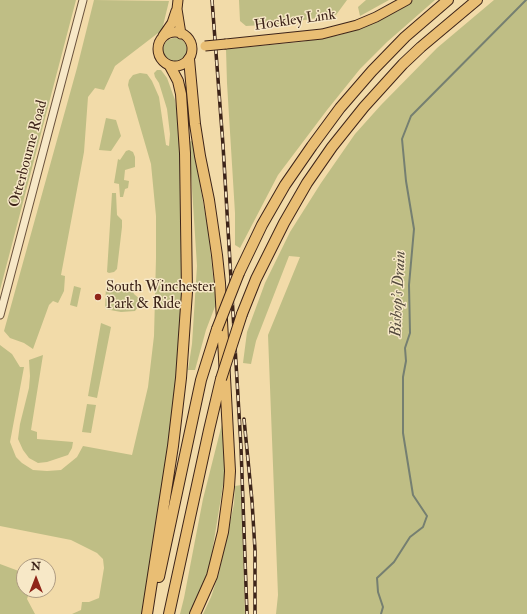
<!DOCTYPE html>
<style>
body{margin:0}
#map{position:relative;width:527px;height:614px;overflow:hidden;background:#f2dba9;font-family:"IM FELL Double Pica",serif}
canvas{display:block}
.north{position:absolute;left:16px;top:558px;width:40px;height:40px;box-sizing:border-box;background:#f7e8c7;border:1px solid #ad9a81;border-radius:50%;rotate:0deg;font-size:11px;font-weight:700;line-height:16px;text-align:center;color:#3d2419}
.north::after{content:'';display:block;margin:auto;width:14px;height:18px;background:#8f2418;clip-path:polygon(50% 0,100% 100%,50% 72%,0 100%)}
</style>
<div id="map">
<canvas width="527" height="614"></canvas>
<div class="north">N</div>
</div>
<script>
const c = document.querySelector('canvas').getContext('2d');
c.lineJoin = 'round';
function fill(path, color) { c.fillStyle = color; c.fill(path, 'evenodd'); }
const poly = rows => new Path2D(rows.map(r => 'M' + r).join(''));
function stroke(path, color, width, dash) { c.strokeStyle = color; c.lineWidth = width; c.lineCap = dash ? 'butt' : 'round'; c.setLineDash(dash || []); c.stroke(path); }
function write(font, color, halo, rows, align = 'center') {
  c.font = font + ' "IM FELL Double Pica",serif'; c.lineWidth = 3; c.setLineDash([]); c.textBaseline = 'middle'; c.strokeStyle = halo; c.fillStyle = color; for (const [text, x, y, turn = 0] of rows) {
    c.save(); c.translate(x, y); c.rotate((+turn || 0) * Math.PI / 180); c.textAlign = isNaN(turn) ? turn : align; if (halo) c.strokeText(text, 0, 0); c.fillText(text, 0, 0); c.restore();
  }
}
const green = poly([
 [0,0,76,0,0,290],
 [94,0,169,1,162,30,115,66,104,90,95,88,88,97,84,152,61,275,65,276,64,291,58,303,53,301,49,305,33,349,24,343,10,338,4,331,77,68],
 [239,0,347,0,336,15,279,24,246,26,240,21],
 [366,0,389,0,360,16,358,7],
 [413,0,435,0,387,42,360,69,327,110,278,175,240,248,235,245,235,213,227,83,226,49,301,42,340,35,368,24,398,11],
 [494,0,527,0,527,614,276,614,278,595,268,335,300,257,289,256,256,341,251,364,243,363,247,332,265,283,290,232,321,183,355,134,381,105,437,48],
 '163 50a12 12 0 1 1 24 0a12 12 0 1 1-24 0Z',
 [157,70,161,70,167,78,175,100,177,112,180,144,183,254,182,310,173,419,151,570,142,614,72,614,81,610,82,602,89,602,99,598,104,568,103,559,97,553,71,540,0,526,0,345,12,354,20,367,24,367,10,442,16,457,22,463,33,470,47,471,61,470,77,457,83,446,132,455,148,387,154,336,156,258,156,216,151,164,128,85,129,80,133,75,140,73,147,74,152,81,159,97,166,145,169,146,170,134,167,109,159,83,155,77,154,73],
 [106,118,116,120,121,136,111,151,99,150],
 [194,140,198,174,208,230,216,304,206,330,195,370,188,370,192,344,197,266,189,142],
 [129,150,133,152,135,157,135,167,125,170,124,180,129,181,128,188,125,189,123,197,120,197,119,184,114,183,118,159,120,160,126,151],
 [112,193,116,193,117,215,122,220,122,227,117,269,114,272,109,273,107,272],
 [74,286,81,288,77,307,70,305],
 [112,286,116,289,132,290,134,294,142,301,135,311,121,312,105,309,106,287],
 [101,323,111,327,97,398,88,396],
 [43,355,31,430,37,432,37,439,73,442,72,448,68,455,47,462,38,463,29,458,23,450,18,439,20,424,29,388,30,376,29,360],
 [87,404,96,405,91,433,82,432],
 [224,416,224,479,210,565,194,608,191,614,180,614,184,598,203,499],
 [241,485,245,614,203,614,211,597,219,573,234,504,235,486],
 [0,564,24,573,24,590,30,590,27,599,35,614,0,614]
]);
const stream = poly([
 [381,614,383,607,378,592,377,578,394,562,410,537,423,527,427,516,413,495,403,433,403,377,406,361,405,348,410,333,409,285,414,229,406,181,402,139,411,116,526,0]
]);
const minor = poly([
 [0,315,83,0]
]);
const major = poly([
 [178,0,177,9,181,34],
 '158 49a17 17 0 1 1 34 0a17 17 0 1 1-34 0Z',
 [163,36,172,23,176,11],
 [226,44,322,34,357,25,376,17,407,0]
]);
const highway = poly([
 [189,59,195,124,200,156,209,200,217,255,220,283,230,471,229,487,223,532,212,576,195,614],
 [239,273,262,225,285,185,312,146,340,108,372,71,405,37,448,0],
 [242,314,256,279,284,223,307,183,332,147,364,107,403,64,421,47,477,0],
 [159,577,201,380,217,329],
 [147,614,173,446,181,378,187,292,185,153,181,94,178,81,170,66],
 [169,614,209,430,221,379]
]);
const rail = poly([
 [212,0,223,145,241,447,247,614],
 [244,419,252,501,255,550,255,614]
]);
const majorBridge = poly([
 [205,46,226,44]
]);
const highwayBridge = poly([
 [217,329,239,273],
 [221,379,242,314]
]);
const markers = [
 [98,297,4,"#8f2418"]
];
const streetNames = [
 ["Hockley Link",295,21,-8],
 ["Otterbourne Road",29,154,-75]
];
const poiNames = [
 ["South Winchester",106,288],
 ["Park & Ride",106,305]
];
const waterNames = [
 ["Bishop's Drain",399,294,-87]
];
fill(green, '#bfbe85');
stroke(stream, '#757f71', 2);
stroke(minor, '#6a523d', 9);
stroke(major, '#3d2419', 11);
stroke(highway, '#3d2419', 12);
stroke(minor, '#f7e8c7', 7);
stroke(major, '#e9be74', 9);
stroke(highway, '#e9be74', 10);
stroke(rail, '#3d2419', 3.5);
stroke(rail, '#f7e8c7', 2, [6]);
stroke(majorBridge, '#3d2419', 11, []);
stroke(highwayBridge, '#3d2419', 12, []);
stroke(majorBridge, '#e9be74', 9);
stroke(highwayBridge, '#e9be74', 10);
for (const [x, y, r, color] of markers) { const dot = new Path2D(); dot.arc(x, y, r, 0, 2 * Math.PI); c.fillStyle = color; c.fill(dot); stroke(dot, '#f7e8c7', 1.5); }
write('15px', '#3d2419', '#f7e8c7', streetNames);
write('15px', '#3d2419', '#f7e8c7', poiNames, 'left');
write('italic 16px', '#544a3e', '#f7e8c7', waterNames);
</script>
